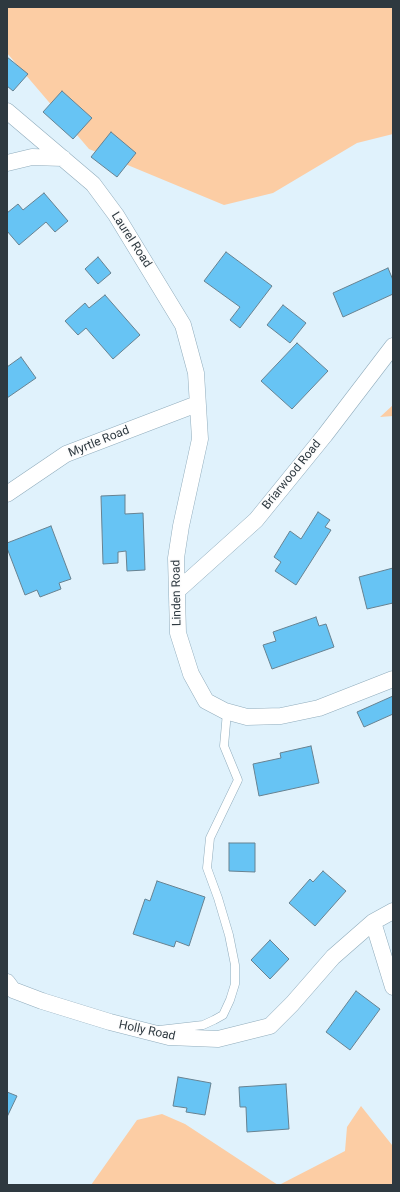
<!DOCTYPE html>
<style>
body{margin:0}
#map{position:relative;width:400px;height:1192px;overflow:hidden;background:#e0f2fc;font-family:Roboto,sans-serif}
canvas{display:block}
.frame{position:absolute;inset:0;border:8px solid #2e3940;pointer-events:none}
</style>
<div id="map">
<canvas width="400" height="1192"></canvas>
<div class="frame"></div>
</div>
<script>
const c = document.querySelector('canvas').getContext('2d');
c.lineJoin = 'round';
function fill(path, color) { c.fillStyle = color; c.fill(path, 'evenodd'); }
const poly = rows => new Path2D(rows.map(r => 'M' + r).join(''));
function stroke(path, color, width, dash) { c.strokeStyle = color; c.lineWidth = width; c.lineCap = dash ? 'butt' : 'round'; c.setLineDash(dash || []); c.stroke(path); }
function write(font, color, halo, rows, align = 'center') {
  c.font = font + ' Roboto,sans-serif'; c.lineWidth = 3; c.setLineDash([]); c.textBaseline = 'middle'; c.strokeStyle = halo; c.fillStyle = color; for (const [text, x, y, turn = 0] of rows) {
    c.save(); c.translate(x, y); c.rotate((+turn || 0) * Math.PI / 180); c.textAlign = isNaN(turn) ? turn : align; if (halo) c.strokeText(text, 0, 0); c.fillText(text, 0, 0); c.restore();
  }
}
const green = poly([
 [7,7,393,7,393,134,357,143,273,193,224,205,89,149,7,53],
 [393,405,393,416,380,417],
 [361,1106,392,1145,393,1148,393,1185,279,1185,345,1151,347,1127],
 [162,1114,185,1124,278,1185,91,1185,137,1120]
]);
const building = poly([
 [7,57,28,74,13,91,7,86,7,57],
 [62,91,92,118,73,139,43,112,62,91],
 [111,132,136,153,117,177,91,157,111,132],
 [44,193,68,221,55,232,46,222,19,245,7,231,7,213,18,204,23,210,44,193],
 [226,252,272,286,240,328,230,320,240,307,204,281,226,252],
 [98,257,111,273,98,284,85,269,98,257],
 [388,268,393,280,393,294,343,317,333,293,388,268],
 [105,295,140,335,113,359,86,328,78,335,65,321,85,303,89,308,105,295],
 [283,305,306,323,290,343,267,325,283,305],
 [297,343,328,371,292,409,261,381,297,343],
 [21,357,36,378,7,398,7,367,21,357],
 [125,495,125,514,143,513,145,570,127,571,126,551,118,552,118,563,103,564,101,496,125,495],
 [318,512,330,520,325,527,331,530,296,585,275,571,281,562,274,557,290,531,301,539,318,512],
 [51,526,71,579,59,583,61,589,40,597,37,590,25,595,7,548,7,543,51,526],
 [393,568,393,603,367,609,359,577,393,568],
 [316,617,319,626,326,624,334,647,272,669,263,645,276,641,273,632,316,617],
 [393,696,393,714,364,727,357,712,393,696],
 [311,746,319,783,259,796,253,764,281,758,280,753,311,746],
 [229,843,255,843,255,872,229,871,229,843],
 [323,871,346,891,315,926,289,903,310,879,313,882,323,871],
 [157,881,205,897,189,946,176,941,174,947,133,934,145,899,150,901,157,881],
 [270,940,289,959,270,979,251,960,270,940],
 [356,991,380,1009,350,1050,326,1032,356,991],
 [178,1077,211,1083,205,1115,186,1112,187,1108,173,1106,178,1077],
 [286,1084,289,1129,247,1132,246,1107,240,1107,239,1087,286,1084],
 [7,1092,17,1096,7,1117,7,1092]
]);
const lane = poly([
 [159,1030,203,1025,214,1020,223,1015,230,1000,235,984,235,965,229,935,218,898,207,868,210,838,238,780,224,746,227,712]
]);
const street = poly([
 [7,111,93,184,116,215,183,325,196,373,200,439,181,526,176,558,178,633,191,674,206,701,225,711,247,717,281,716,319,708,393,679],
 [7,163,32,157,63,158],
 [7,494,66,454,197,404],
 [177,591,256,520,325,435,393,346],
 [373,922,393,987],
 [7,982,13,990,42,1001,110,1022,169,1037,218,1039,270,1026,292,1004,333,957,373,922,393,911]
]);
const streetNames = [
 ["Laurel Road",131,240,57],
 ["Myrtle Road",99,442,-22],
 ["Briarwood Road",292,475,-51],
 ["Linden Road",177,593,-91],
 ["Holly Road",147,1031,12]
];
fill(green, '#fccda4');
fill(building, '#67c4f4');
stroke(building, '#678291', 1);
stroke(lane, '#90acbc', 9);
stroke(street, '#90acbc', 17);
stroke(lane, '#fff', 8);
stroke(street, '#fff', 16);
write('12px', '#2e3940', '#fcfcfc', streetNames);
</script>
